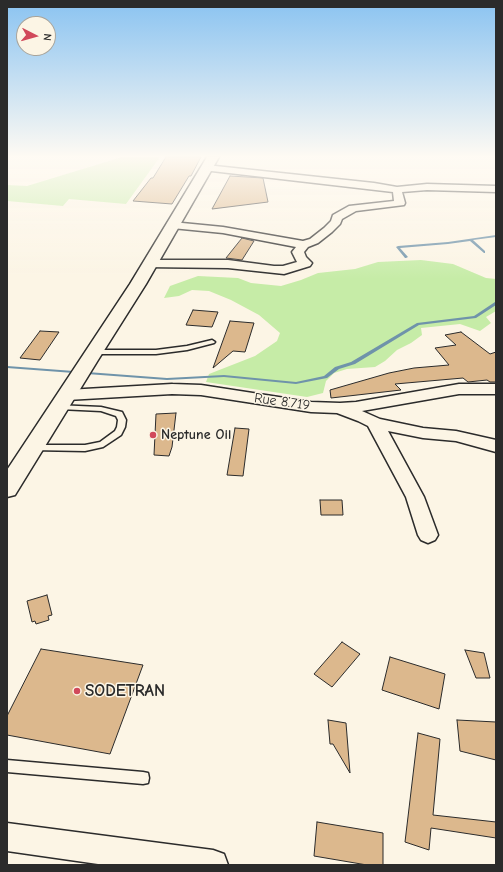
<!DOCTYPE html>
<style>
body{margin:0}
#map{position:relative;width:503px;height:872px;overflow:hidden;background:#fcf5e5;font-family:"Comic Neue",sans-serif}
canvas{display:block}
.frame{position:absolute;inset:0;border:8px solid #2b2b2b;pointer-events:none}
.north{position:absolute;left:16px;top:16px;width:40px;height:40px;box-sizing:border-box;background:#fcf5e5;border:1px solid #a8a49b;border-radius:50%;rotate:96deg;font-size:11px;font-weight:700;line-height:16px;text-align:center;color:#2b2b2b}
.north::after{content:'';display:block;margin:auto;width:14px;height:18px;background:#d1495b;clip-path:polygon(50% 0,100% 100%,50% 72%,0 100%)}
</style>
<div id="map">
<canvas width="503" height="872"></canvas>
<div class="frame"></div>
<div class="north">N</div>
</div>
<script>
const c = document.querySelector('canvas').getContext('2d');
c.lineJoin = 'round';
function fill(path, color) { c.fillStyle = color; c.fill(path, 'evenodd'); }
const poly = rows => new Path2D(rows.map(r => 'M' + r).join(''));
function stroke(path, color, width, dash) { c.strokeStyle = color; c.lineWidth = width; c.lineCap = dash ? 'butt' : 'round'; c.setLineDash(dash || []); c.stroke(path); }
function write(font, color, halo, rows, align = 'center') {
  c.font = font + ' "Comic Neue",sans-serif'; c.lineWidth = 3; c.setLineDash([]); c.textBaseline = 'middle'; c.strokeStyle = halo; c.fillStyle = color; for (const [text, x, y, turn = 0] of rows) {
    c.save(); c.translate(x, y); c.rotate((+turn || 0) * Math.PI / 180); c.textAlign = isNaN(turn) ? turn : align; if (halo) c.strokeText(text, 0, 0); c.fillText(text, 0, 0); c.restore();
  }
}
const green = poly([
 [122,157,160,157,126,204,69,199,63,206,7,201,7,185,27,186],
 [421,260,453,264,486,278,496,279,496,311,486,317,491,323,480,331,460,324,421,328,422,335,411,343,397,350,385,361,375,367,347,369,334,373,326,381,323,393,307,397,206,382,209,374,255,356,277,341,280,333,259,315,231,300,209,291,192,290,179,296,164,298,170,286,198,276,238,278,251,283,281,286,301,280,318,273,355,269,378,262]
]);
const stream = poly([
 [496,235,496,237,473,240,485,251,485,253,484,253,470,241,448,244,400,248,408,257,406,258,405,258,396,247,398,246,448,242,496,235],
 [495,302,496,302,496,305,476,318,419,325,355,364,339,369,327,378,296,384,224,377,167,380,7,368,7,366,167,378,224,375,296,382,324,376,335,367,351,362,417,323,474,316,495,302]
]);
const building = poly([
 [166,157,201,157,191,176,189,176,172,204,133,201,151,178,153,178,166,157],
 [230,176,263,178,268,202,212,209,230,176],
 [242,238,254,241,242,260,226,258,242,238],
 [193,310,218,312,212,327,186,325,193,310],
 [230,321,254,323,245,352,233,351,213,368,230,321],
 [40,331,59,332,40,360,20,358,40,331],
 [461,332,490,354,496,352,496,382,490,382,487,380,468,382,463,378,395,384,401,390,331,398,330,390,389,373,414,368,449,365,435,348,456,345,445,335,461,332],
 [176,413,172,447,169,456,154,455,156,414,176,413],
 [235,428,249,429,243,476,227,475,235,428],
 [320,500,342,500,343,515,321,515,320,500],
 [47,595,52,615,48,616,49,620,36,624,35,621,32,622,27,601,47,595],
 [342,642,360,654,332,687,314,674,342,642],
 [41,649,143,665,110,754,7,735,7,716,41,649],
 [465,650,484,653,490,678,476,678,465,650],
 [390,657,445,674,439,709,382,690,390,657],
 [328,720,346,723,350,773,333,744,330,744,328,720],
 [457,720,496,722,496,760,460,751,457,720],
 [418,733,440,739,433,815,496,822,496,838,431,828,429,850,405,842,418,733],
 [317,822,383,833,383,865,367,865,314,856,317,822]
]);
const service = poly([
 [212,340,215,342,214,343,187,350,156,354,94,354,91,352,94,350,156,350,187,346,212,340],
 [56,405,101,407,122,412,126,420,125,427,121,435,103,447,85,451,31,450,30,448,34,445,85,445,100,442,115,431,117,427,118,420,116,416,101,411,59,409,56,409,55,407,56,405],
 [7,760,143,772,148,773,149,778,148,783,143,784,7,772,7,760]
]);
const minor = poly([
 [206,165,374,183,397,187,427,184,496,186,496,192,427,190,402,192,405,203,404,205,356,211,342,219,340,224,332,232,318,243,308,247,304,252,306,257,312,263,310,266,284,274,228,268,145,267,143,264,145,261,149,260,228,260,274,266,283,266,297,262,292,252,296,247,223,233,172,228,167,225,168,223,172,222,223,227,303,241,310,239,324,228,331,221,333,215,349,206,394,201,393,192,203,170,201,168,203,166,206,165],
 [172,384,201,385,311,402,340,403,356,402,459,384,496,384,496,394,459,394,362,411,380,419,423,428,456,431,496,440,496,452,456,441,423,438,388,431,424,497,438,535,435,540,428,543,421,540,418,535,406,497,368,426,358,421,337,413,311,412,201,395,172,394,67,400,61,398,59,395,61,392,67,390,172,384],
 [7,823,213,850,224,854,228,865,105,865,7,851,7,823]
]);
const trunk = poly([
 [207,157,219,157,146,284,98,360,15,495,7,497,7,470,130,284,207,157]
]);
const markers = [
 [153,435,4,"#d1495b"],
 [77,691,4,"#d1495b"]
];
const streetNames = [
 ["Rue 8.719",282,402,8]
];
const poiNames = [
 ["Neptune Oil",161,435]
];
const nearPoinames = [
 ["SODETRAN",85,691]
];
fill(green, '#c6eca7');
fill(stream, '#6f93aa');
fill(building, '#dcb88d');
stroke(building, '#2b2b2b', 1);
stroke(service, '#2b2b2b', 3);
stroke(minor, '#2b2b2b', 3);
stroke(trunk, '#2b2b2b', 3);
fill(service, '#fcf5e5');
fill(minor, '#fcf5e5');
fill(trunk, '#fcf5e5');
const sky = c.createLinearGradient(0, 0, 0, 279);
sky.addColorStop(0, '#8ac3f1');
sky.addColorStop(0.56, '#fefaf3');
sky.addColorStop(1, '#fefaf300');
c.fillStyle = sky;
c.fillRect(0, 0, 503, 279);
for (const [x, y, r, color] of markers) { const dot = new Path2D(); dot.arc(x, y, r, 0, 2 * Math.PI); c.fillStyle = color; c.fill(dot); stroke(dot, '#fcf5e5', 1.5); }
write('14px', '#2b2b2b', '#fcf5e5', streetNames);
write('bold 14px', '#2b2b2b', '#fcf5e5', poiNames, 'left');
write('bold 17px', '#2b2b2b', '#fcf5e5', nearPoinames, 'left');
</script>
